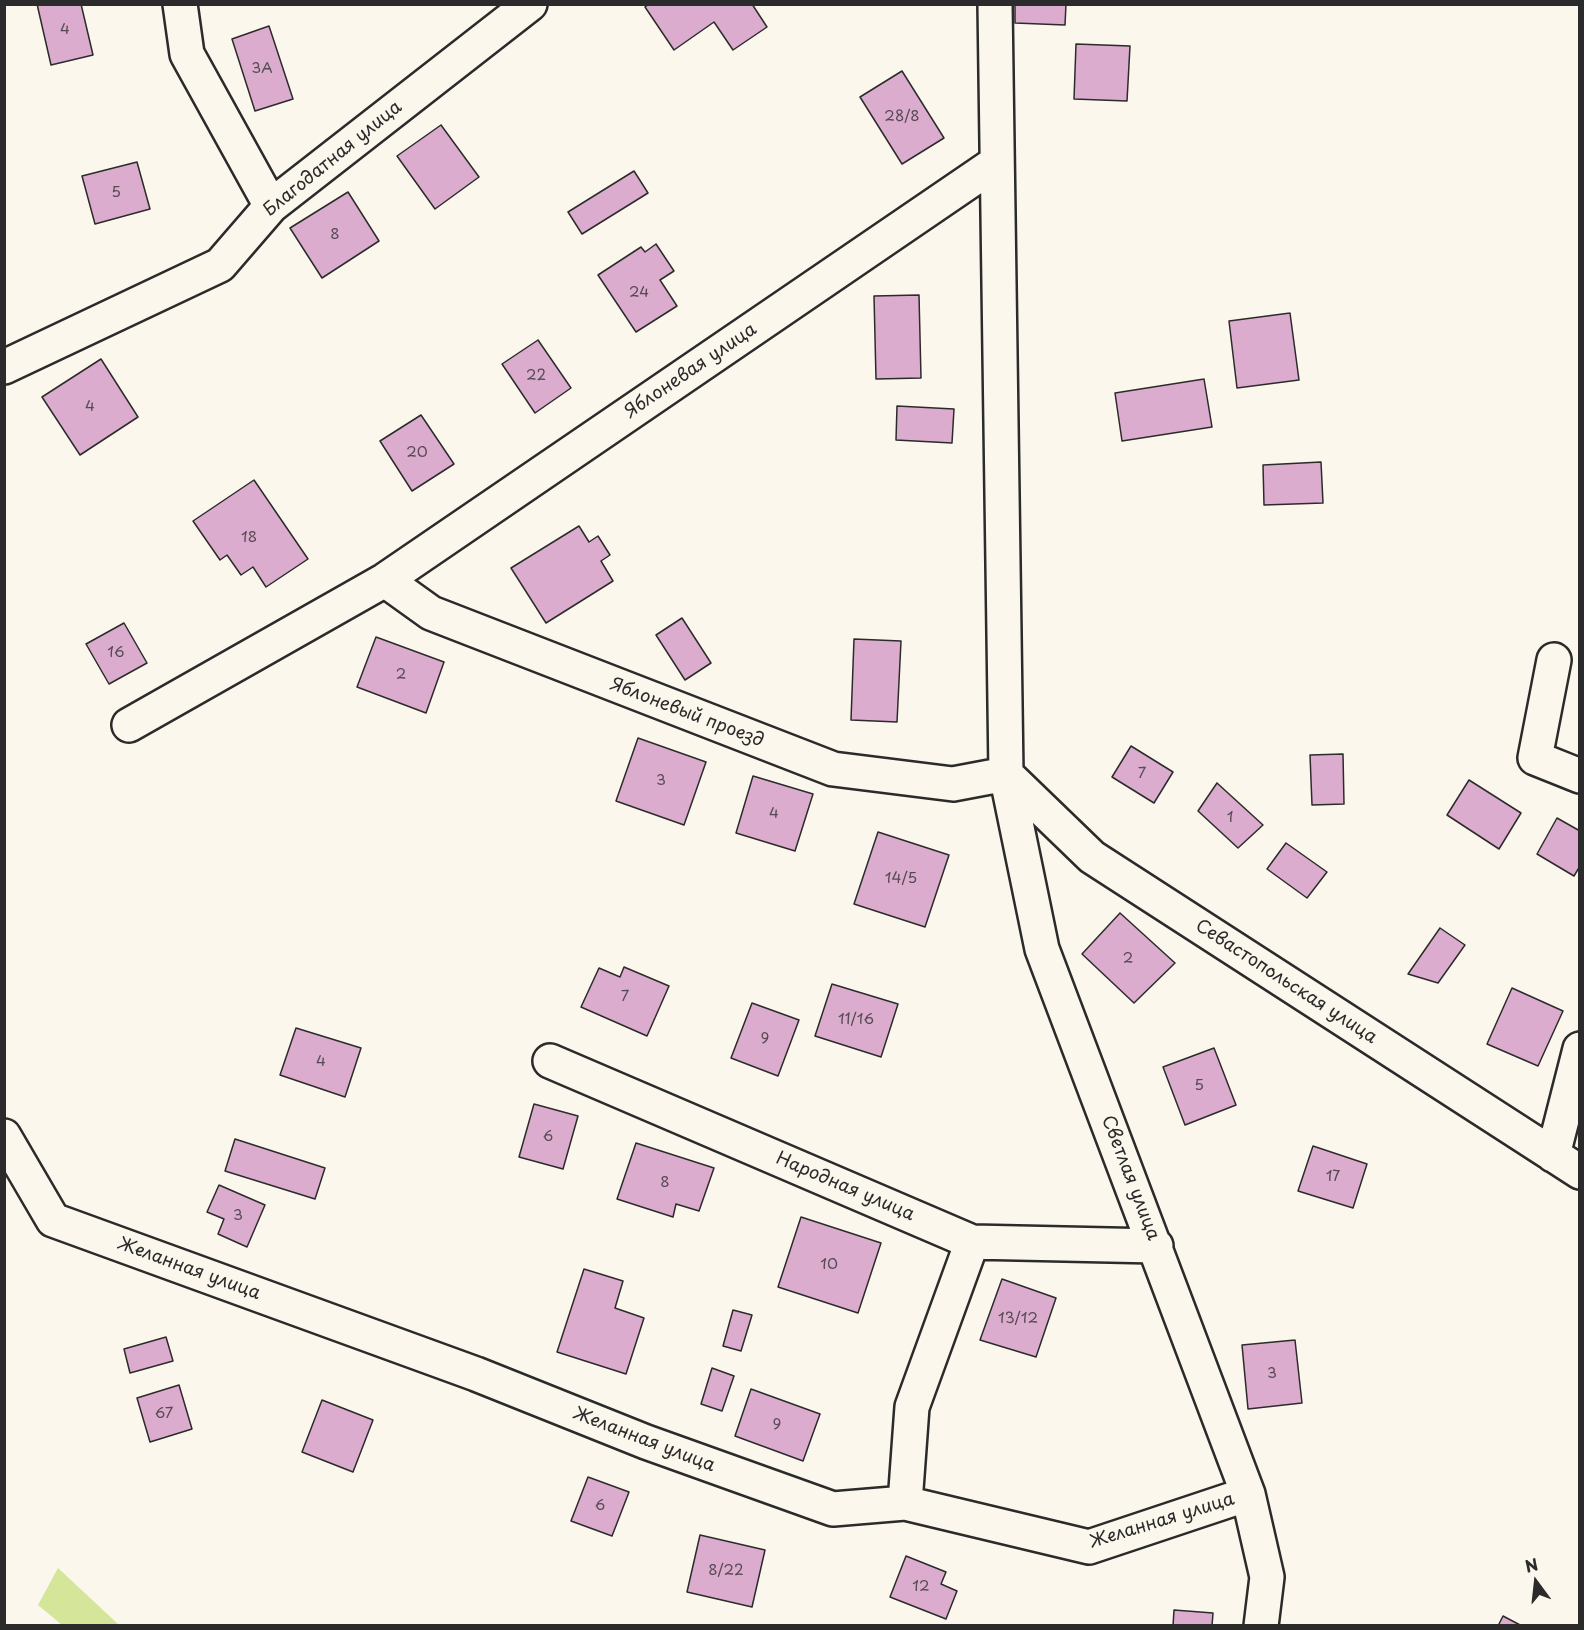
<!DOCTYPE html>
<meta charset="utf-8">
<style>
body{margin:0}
#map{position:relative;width:1584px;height:1630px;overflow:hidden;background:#fbf7ec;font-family:"Playpen Sans",sans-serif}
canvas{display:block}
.frame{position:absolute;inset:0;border:6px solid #2b2b2b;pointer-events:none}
.north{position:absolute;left:1506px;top:1552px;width:60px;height:60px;-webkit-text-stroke:4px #fbf7ec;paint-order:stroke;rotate:345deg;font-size:16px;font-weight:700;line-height:24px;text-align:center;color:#2b2b2b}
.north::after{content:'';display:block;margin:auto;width:21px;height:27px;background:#2b2b2b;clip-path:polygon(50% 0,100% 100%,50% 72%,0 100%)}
</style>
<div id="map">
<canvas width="1584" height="1630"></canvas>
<div class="frame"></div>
<div class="north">N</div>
</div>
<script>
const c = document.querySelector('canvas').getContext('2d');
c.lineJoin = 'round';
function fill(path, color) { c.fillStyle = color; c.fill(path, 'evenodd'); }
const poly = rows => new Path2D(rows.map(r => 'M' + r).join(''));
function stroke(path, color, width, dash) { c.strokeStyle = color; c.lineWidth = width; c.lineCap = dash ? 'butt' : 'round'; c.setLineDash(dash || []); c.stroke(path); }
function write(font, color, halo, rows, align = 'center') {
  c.font = font + ' "Playpen Sans",sans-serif'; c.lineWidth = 4.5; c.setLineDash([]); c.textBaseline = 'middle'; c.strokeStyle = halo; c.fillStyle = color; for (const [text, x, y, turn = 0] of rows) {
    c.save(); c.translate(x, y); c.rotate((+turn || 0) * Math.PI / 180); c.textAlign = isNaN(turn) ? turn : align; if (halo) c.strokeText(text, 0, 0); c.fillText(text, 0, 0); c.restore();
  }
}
const green = poly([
 [58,1568,119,1625,62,1625,38,1605]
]);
const building = poly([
 [37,4,81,4,93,55,51,65,37,4],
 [649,4,752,4,767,27,733,50,714,22,674,50,645,7,649,4],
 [1015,4,1066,4,1065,25,1015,23,1015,4],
 [269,26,293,99,255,111,232,39,269,26],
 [1076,44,1130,46,1127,101,1074,99,1076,44],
 [902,71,944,138,902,164,860,97,902,71],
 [441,125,479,177,435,209,397,156,441,125],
 [137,162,150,209,95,224,82,176,137,162],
 [634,171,648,193,582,234,568,212,634,171],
 [348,192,379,241,322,278,290,228,348,192],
 [656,244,674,271,660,280,677,306,636,332,598,275,641,247,645,252,656,244],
 [919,295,921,378,876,379,874,296,919,295],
 [1290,313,1299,380,1237,388,1229,321,1290,313],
 [538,340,571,388,535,413,502,364,538,340],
 [101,359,138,417,80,455,42,397,101,359],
 [1204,379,1212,427,1122,441,1115,393,1204,379],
 [897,406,954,409,952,443,896,440,897,406],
 [421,415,454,464,412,491,380,441,421,415],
 [1321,462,1323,503,1264,505,1263,465,1321,462],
 [254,480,308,559,266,587,253,567,241,575,227,555,220,560,193,521,254,480],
 [579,526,589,542,598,536,610,555,601,561,613,581,546,623,511,568,579,526],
 [682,618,711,663,685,680,656,635,682,618],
 [124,623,147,663,109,684,86,644,124,623],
 [376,637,444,662,426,713,357,687,376,637],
 [854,639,901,641,897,722,851,720,854,639],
 [638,738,706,762,684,825,616,801,638,738],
 [1131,746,1173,772,1154,803,1112,777,1131,746],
 [1343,754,1344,804,1312,805,1310,755,1343,754],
 [753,776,813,794,795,851,736,833,753,776],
 [1469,780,1521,813,1499,849,1447,815,1469,780],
 [1217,783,1263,825,1238,848,1198,811,1217,783],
 [1557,818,1580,831,1580,866,1574,876,1537,854,1557,818],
 [878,832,949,855,925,927,854,904,878,832],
 [1286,843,1327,872,1307,898,1267,869,1286,843],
 [1120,913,1175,963,1134,1003,1082,954,1120,913],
 [1440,928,1465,945,1438,983,1408,974,1440,928],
 [624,967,669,986,647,1036,581,1007,599,968,620,977,624,967],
 [832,984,898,1004,881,1057,815,1036,832,984],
 [1512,988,1563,1011,1538,1066,1487,1044,1512,988],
 [752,1003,799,1020,778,1076,731,1058,752,1003],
 [296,1028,361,1048,345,1097,280,1075,296,1028],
 [1214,1048,1236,1105,1185,1125,1163,1067,1214,1048],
 [534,1104,578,1116,563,1169,519,1157,534,1104],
 [235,1139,325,1168,315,1199,225,1171,235,1139],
 [636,1143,714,1168,699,1211,676,1204,673,1217,617,1199,636,1143],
 [1313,1146,1367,1164,1353,1208,1298,1191,1313,1146],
 [219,1185,265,1205,247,1247,218,1234,224,1219,207,1212,219,1185],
 [801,1217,881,1243,858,1313,778,1287,801,1217],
 [584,1269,623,1281,615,1308,644,1318,626,1374,557,1352,584,1269],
 [1002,1279,1056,1298,1036,1357,980,1340,1002,1279],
 [733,1310,752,1315,741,1351,723,1346,733,1310],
 [166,1337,173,1361,130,1373,124,1349,166,1337],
 [1295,1340,1302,1403,1248,1409,1242,1345,1295,1340],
 [712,1368,734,1376,722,1411,701,1404,712,1368],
 [179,1385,192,1429,150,1442,137,1398,179,1385],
 [751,1389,820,1414,803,1461,735,1436,751,1389],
 [322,1400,373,1420,353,1472,302,1452,322,1400],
 [588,1477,629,1492,612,1536,571,1521,588,1477],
 [700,1535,765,1550,752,1607,687,1592,700,1535],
 [906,1556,946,1572,941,1584,957,1591,946,1619,890,1597,906,1556],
 [1174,1610,1213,1613,1212,1626,1173,1626,1174,1610],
 [1503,1616,1522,1626,1498,1626,1503,1616]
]);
const minor = poly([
 [180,4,187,54,271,206],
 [995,4,1006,774,1042,949,1248,1494,1267,1577,1261,1626],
 [4,367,220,265,271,206,530,4],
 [385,580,431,613,833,769,953,784,1006,774],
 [1554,660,1535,758,1580,776],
 [129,725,385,580,996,163],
 [1006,774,1092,857,1580,1172],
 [550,1061,972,1242,1156,1246],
 [4,1136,53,1220,476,1374,646,1442,833,1509,905,1503,1089,1547,1248,1494],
 [1553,1155,1580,1049],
 [905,1503,912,1407,972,1242]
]);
const numberNames = [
 ["4",65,30],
 ["3А",262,69],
 ["28/8",902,117],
 ["5",116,193],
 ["8",335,235],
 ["24",639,293],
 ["22",536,376],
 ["4",90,407],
 ["20",417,453],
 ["18",249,538],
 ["16",116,653],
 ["2",401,675],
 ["7",1142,774],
 ["3",661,781],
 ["4",774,814],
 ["1",1230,818],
 ["14/5",901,879],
 ["2",1128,959],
 ["7",625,997],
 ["11/16",856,1020],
 ["9",765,1039],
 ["4",321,1062],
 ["5",1199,1086],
 ["6",548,1137],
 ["17",1333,1177],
 ["8",665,1183],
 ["3",238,1216],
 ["10",829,1265],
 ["13/12",1018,1319],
 ["3",1272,1374],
 ["67",164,1414],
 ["9",777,1425],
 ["6",600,1506],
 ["8/22",726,1571],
 ["12",921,1587]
];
const streetNames = [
 ["Благодатная улица",333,159,-39],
 ["Яблоневая улица",691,371,-34],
 ["Яблоневый проезд",687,713,21],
 ["Севастопольская улица",1286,982,33],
 ["Светлая улица",1130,1178,69],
 ["Народная улица",845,1187,23],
 ["Желанная улица",189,1269,20],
 ["Желанная улица",644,1440,21],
 ["Желанная улица",1162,1521,-17]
];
fill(green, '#d5e599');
fill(building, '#dbacce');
stroke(building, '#2b2b2b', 1.5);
stroke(minor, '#2b2b2b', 38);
stroke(minor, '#fbf7ec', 33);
write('15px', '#574b54', null, numberNames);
write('18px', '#2b2b2b', '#fbf7ec', streetNames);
</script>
